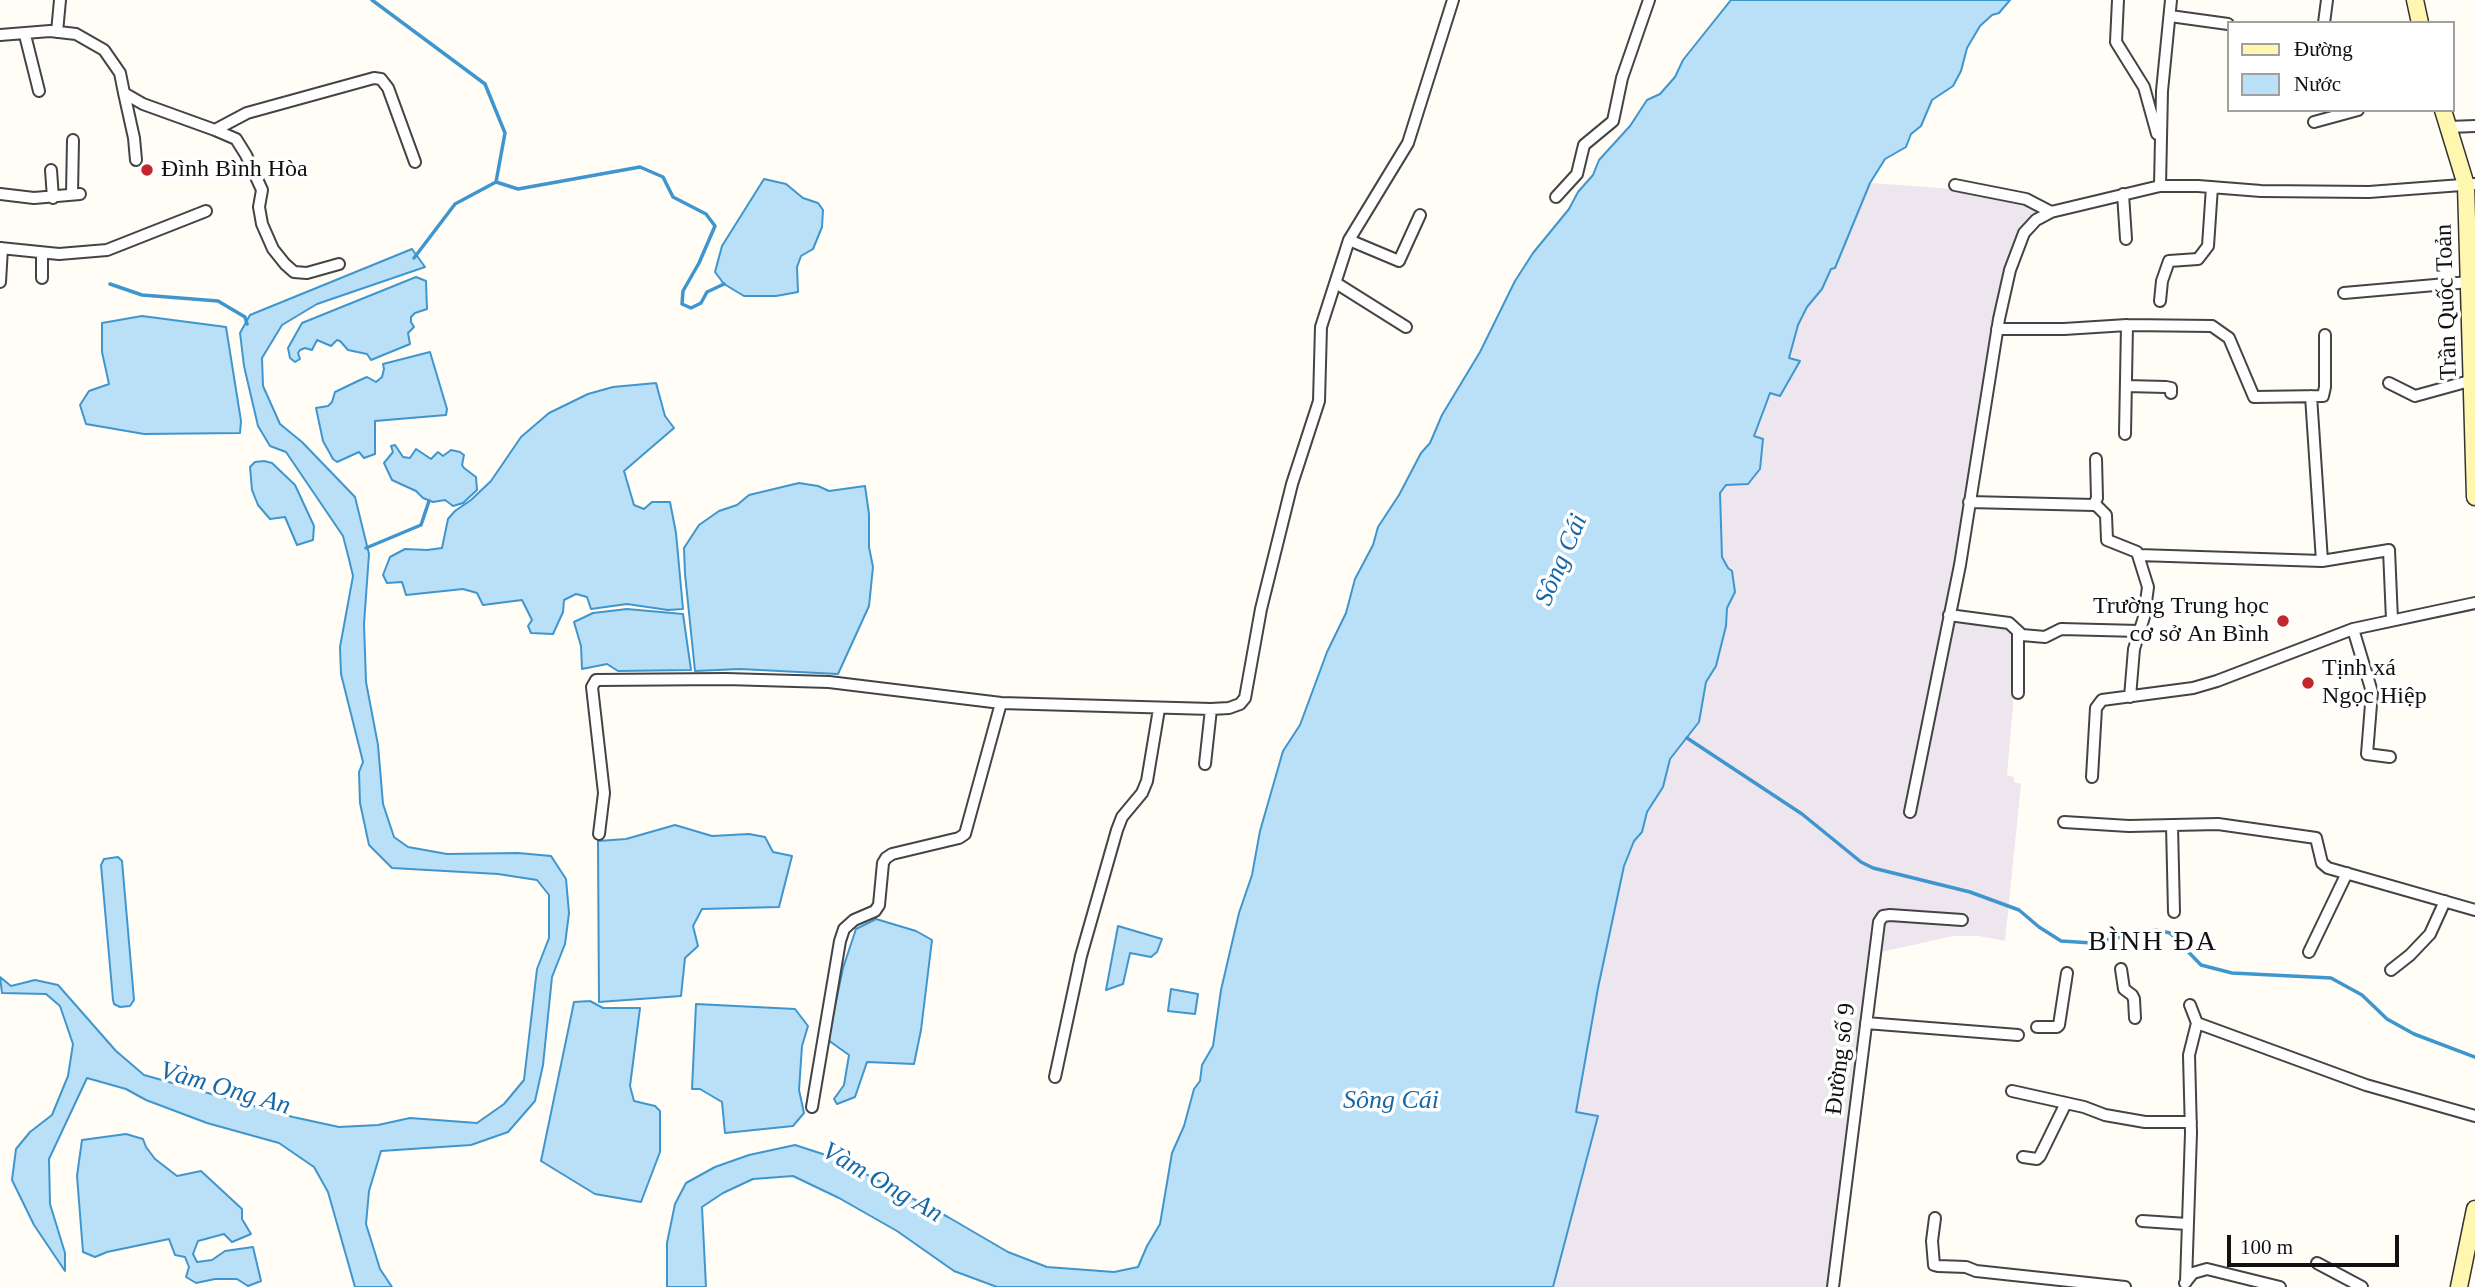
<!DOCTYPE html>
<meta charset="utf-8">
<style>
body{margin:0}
#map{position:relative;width:2475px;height:1287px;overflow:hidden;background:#fffdf5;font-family:"Times New Roman",serif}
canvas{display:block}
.legend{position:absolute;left:2227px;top:21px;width:228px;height:91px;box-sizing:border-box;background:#fff;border:2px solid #a0a0a0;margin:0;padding:9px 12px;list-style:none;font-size:21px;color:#111}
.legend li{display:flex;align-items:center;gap:14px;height:35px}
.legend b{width:35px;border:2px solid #a0a0a0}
.scale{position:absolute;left:2227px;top:1235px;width:172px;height:32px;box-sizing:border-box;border:4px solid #111;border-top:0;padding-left:9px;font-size:21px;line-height:24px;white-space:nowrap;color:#111;-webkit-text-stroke:5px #fff;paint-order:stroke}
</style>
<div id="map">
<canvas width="2475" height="1287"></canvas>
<ul class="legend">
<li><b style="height:9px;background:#fff6b0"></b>Đường</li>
<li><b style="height:19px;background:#b9e0f7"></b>Nước</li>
</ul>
<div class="scale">100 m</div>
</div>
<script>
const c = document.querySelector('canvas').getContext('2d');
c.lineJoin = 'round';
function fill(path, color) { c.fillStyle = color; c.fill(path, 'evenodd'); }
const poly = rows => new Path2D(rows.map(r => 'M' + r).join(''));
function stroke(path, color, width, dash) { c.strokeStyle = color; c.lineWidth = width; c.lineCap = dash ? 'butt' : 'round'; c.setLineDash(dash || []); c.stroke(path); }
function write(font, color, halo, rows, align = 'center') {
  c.font = font + ' "Times New Roman",serif'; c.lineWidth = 7; c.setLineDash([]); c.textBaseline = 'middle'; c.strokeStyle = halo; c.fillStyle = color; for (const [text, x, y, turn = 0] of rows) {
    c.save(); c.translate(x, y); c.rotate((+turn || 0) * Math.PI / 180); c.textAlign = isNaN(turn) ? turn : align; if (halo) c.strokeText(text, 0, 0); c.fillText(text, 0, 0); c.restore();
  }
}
const industrial = poly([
 [1870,183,1955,189,2031,205,2043,212,2021,230,1974,446,1955,566,1944,618,2007,627,2014,635,2014,695,2007,775,2014,777,2014,782,2021,784,2005,941,1979,936,1953,936,1872,954,1829,1287,1553,1287,1598,1116,1576,1113,1598,988,1624,866,1634,841,1642,832,1647,812,1663,787,1670,759,1699,722,1706,682,1716,666,1726,626,1727,608,1735,592,1732,571,1728,568,1722,557,1720,493,1726,485,1742,484,1760,469,1763,439,1754,436,1770,393,1799,361,1789,358,1798,325,1807,307,1822,289,1831,268,1835,268]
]);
const water = poly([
 [1731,0,2010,0,1999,13,1992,15,1980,26,1967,48,1961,71,1953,86,1932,100,1921,126,1911,134,1906,147,1885,159,1870,183,1835,268,1831,269,1822,289,1807,307,1798,325,1789,358,1800,361,1780,396,1770,393,1754,436,1763,439,1760,469,1748,484,1726,485,1720,493,1722,557,1728,568,1732,571,1735,592,1727,608,1726,626,1716,666,1706,682,1699,722,1670,759,1663,787,1647,812,1642,832,1634,841,1624,866,1598,988,1576,1112,1598,1116,1553,1287,997,1287,954,1271,897,1231,839,1198,793,1176,753,1179,723,1193,702,1207,706,1287,667,1287,667,1243,675,1204,686,1183,715,1167,749,1155,795,1145,835,1158,948,1217,1008,1252,1047,1267,1114,1272,1138,1267,1147,1246,1160,1224,1172,1153,1184,1126,1194,1089,1200,1081,1202,1065,1213,1046,1221,990,1239,913,1252,875,1260,831,1283,751,1300,725,1327,652,1346,613,1355,579,1373,545,1378,527,1399,495,1421,453,1430,443,1442,415,1480,352,1515,281,1533,253,1569,209,1578,192,1593,175,1599,160,1630,126,1647,100,1660,94,1675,77,1683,60,1731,0],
 [764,179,786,184,803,198,818,203,823,210,822,227,813,249,801,256,797,267,798,292,776,296,744,296,724,284,715,272,722,246,764,179],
 [412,249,425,267,317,304,282,325,262,358,263,386,280,424,302,442,355,497,369,554,364,624,366,682,378,745,383,804,394,837,408,847,447,854,518,853,551,856,566,879,569,913,565,944,552,977,543,1065,535,1101,508,1132,471,1145,381,1151,369,1191,366,1224,380,1269,392,1287,355,1287,328,1192,314,1167,279,1143,207,1123,146,1100,126,1089,87,1078,49,1159,50,1204,65,1253,65,1271,34,1225,12,1180,16,1149,30,1132,52,1115,68,1076,73,1044,60,1006,46,994,2,993,0,977,11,986,35,980,58,985,116,1051,144,1075,293,1117,339,1127,378,1125,410,1118,477,1123,504,1104,524,1080,537,969,549,938,549,895,537,880,498,874,392,868,369,845,360,803,359,772,363,762,341,674,340,647,353,576,349,559,343,536,286,452,270,446,258,426,244,366,240,333,250,315,412,249],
 [416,277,426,281,427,309,415,313,411,317,411,322,414,327,408,333,410,344,371,360,367,354,348,350,340,341,337,340,331,346,317,340,312,350,305,348,300,350,298,353,300,359,295,362,290,358,288,348,302,323,416,277],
 [142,316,226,327,241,421,240,433,144,434,86,424,80,405,89,391,109,384,102,352,102,323,142,316],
 [430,352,447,409,446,415,375,421,375,454,364,458,359,452,337,462,333,459,323,441,316,408,328,406,332,402,335,392,360,380,367,377,376,382,382,377,384,369,383,364,430,352],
 [656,383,665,416,674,428,624,471,634,505,644,509,652,502,670,502,676,533,683,609,668,610,627,604,591,609,587,597,576,594,564,600,563,612,553,634,531,633,528,626,532,620,522,600,483,605,477,593,463,589,406,595,402,582,387,583,383,575,390,557,405,549,427,550,442,548,448,519,455,511,471,500,491,481,521,437,549,413,588,394,613,387,656,383],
 [395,445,403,457,410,458,416,449,431,459,438,452,443,456,451,450,460,452,464,455,462,465,464,468,476,477,477,490,463,503,453,506,445,500,433,502,423,498,416,491,392,480,384,463,393,452,391,446,395,445],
 [264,461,272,463,295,485,314,526,313,540,297,545,285,517,270,519,258,505,252,490,250,467,255,462,264,461],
 [799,483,818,486,829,491,865,486,869,514,869,547,873,567,869,606,838,674,740,669,695,671,685,574,684,548,699,525,719,511,737,505,749,495,799,483],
 [627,609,683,614,691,670,618,671,607,664,582,669,581,646,574,622,593,613,627,609],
 [675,825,712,836,749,834,765,837,773,852,792,856,779,907,702,909,693,926,698,946,685,958,681,996,599,1002,598,841,626,839,675,825],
 [118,857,122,861,134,1000,130,1006,120,1007,114,1004,113,1000,101,865,104,859,118,857],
 [876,919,916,931,932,940,921,1030,914,1064,867,1062,855,1097,837,1104,834,1099,844,1085,849,1055,828,1040,843,968,856,929,876,919],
 [1118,926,1162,939,1157,952,1151,957,1130,953,1123,984,1106,990,1118,926],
 [1171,989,1198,994,1195,1014,1168,1011,1171,989],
 [590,1001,603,1008,640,1008,630,1086,634,1101,655,1106,660,1111,660,1152,641,1202,595,1194,541,1161,574,1002,590,1001],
 [696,1004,795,1009,808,1026,802,1046,799,1090,804,1113,793,1126,725,1133,722,1102,700,1089,692,1089,696,1004],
 [126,1134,143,1139,146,1147,155,1159,177,1176,201,1171,242,1209,242,1219,251,1234,232,1242,224,1234,198,1241,193,1254,197,1262,212,1260,225,1251,253,1247,261,1281,248,1286,237,1279,215,1279,196,1283,186,1277,189,1267,185,1257,175,1255,169,1239,107,1252,95,1257,83,1252,77,1176,82,1140,126,1134]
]);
const stream = poly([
 [372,0,485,84,505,133,496,182,455,204,414,258],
 [496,182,518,189,640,167,663,177,673,197,706,214,715,226,699,263,683,291,682,304,691,308,701,303,707,292,724,284],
 [110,284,142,295,218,301,245,317,247,324],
 [366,548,421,525,429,501],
 [1687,738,1802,814,1861,862,1873,868,1970,892,2019,910,2039,927,2061,941,2092,943,2156,930,2170,933,2201,965,2232,973,2331,978,2362,995,2387,1019,2414,1034,2475,1057]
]);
const minor = poly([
 [2118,0,2116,42,2144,87,2157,134],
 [2170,16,2228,24],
 [2324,23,2327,0],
 [57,32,60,0],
 [0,35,50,31,76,34,104,50,120,73,124,93,143,104,215,130,236,139,246,155,262,190,259,207,262,224,273,249,285,264,294,272,307,273,339,264],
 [25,35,39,91],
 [124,93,134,138,136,160],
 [2314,122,2358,110],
 [2449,127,2475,126],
 [215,130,247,113,374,78,381,79,388,88,415,162],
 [51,170,53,198],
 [1955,185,2026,199,2051,212],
 [2160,186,2162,91,2171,0],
 [0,194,34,198,80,194],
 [72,194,73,140],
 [2123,194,2126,239],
 [1556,197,1577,174,1584,145,1613,121,1622,78,1649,0],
 [1349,240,1399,261,1420,215],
 [0,248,59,254,107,250,206,211],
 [42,253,42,278],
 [0,282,2,248],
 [1336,283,1406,327],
 [2344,293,2469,282],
 [2160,301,2162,281,2169,261,2198,259,2208,246,2212,187],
 [1997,329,2064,329,2127,325,2212,326,2229,338,2254,397,2323,396,2325,387,2325,335],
 [2389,383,2415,396,2473,380],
 [2126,386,2166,387,2171,388,2171,393],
 [2311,396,2322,561],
 [2125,434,2127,325],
 [1969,502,2094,505,2097,498,2096,459],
 [2095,504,2106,515,2107,540,2137,552,2148,587,2144,617,2134,649,2130,697],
 [2139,555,2322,561,2389,550,2392,620],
 [1949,615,2009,623,2022,635,2045,637,2061,629,2139,631],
 [2353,629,2372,692,2367,754,2390,757],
 [2018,693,2018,634],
 [1205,764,1211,709],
 [2092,777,2096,708,2102,700,2193,688,2217,681,2353,629,2475,603],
 [1910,812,1960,565,1999,319,2010,270,2024,233,2036,220,2051,212,2160,186,2198,186,2261,191,2369,192,2475,184],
 [2064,822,2129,826,2218,824,2316,838,2322,863,2328,868,2475,910],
 [2172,825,2174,912],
 [599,834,604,793,592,687,596,680,726,679,829,682,1001,703,1211,709,1229,708,1240,704,1245,698,1261,609,1292,484,1319,401,1321,327,1349,240,1408,143,1453,0],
 [2309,952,2347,873],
 [2121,969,2124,989,2132,995,2134,999,2135,1018],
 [2391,970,2410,955,2430,934,2445,901],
 [2190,1005,2197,1023,2366,1085,2475,1116],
 [1866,1023,2018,1035],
 [2037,1027,2057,1027,2059,1025,2067,973],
 [1055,1077,1081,956,1117,830,1122,817,1142,793,1147,781,1159,709],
 [2012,1091,2084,1107,2105,1115,2145,1122,2191,1122],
 [812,1107,840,941,844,929,854,920,875,911,879,905,883,863,886,858,892,854,959,838,965,834,1001,703],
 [2023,1157,2037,1159,2040,1156,2066,1103],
 [1935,1218,1932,1241,1934,1265,1938,1266,1966,1267,1976,1271,2125,1287],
 [2142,1221,2187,1224],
 [2317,1263,2362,1287],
 [2186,1282,2191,1133,2189,1055,2197,1023],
 [2185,1283,2193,1273,2207,1269,2280,1287],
 [1833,1287,1879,922,1883,916,1890,915,1962,920]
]);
const secondary = poly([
 [2415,0,2420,23],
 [2443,110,2466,185,2475,497],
 [2459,1287,2475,1209]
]);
const markers = [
 [147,170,7,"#c4262e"],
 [2283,621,7,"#c4262e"],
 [2308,683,7,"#c4262e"]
];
const poiNames = [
 ["Đình Bình Hòa",161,170],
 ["Trường Trung học",2269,607,"right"],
 ["cơ sở An Bình",2269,635,"right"],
 ["Tịnh xá",2322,669],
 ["Ngọc Hiệp",2322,697]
];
const streetNames = [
 ["Trần Quốc Toản",2447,302,-92],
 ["Đường số 9",1841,1059,-83]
];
const waterNames = [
 ["Sông Cái",1562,560,-67],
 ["Vàm Ong An",225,1089,16],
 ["Sông Cái",1391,1101],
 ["Vàm Ong An",882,1183,30]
];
const quarterNames = [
 ["BÌNH ĐA",2153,943]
];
fill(industrial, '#eee6ef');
fill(water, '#b9e0f7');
stroke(water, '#3f96cf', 2);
stroke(stream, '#3f96cf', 3.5);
stroke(minor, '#444', 14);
stroke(secondary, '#333', 19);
stroke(minor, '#fff', 10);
stroke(secondary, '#fff6b0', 16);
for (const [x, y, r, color] of markers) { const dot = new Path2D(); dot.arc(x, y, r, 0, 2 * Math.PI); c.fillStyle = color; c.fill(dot); stroke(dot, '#fff', 2.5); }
write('24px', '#111', '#fff', poiNames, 'left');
write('24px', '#111', '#fff', streetNames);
write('italic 26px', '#1768a6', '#fff', waterNames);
c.letterSpacing = '2px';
write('28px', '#111', '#fff', quarterNames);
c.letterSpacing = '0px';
</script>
